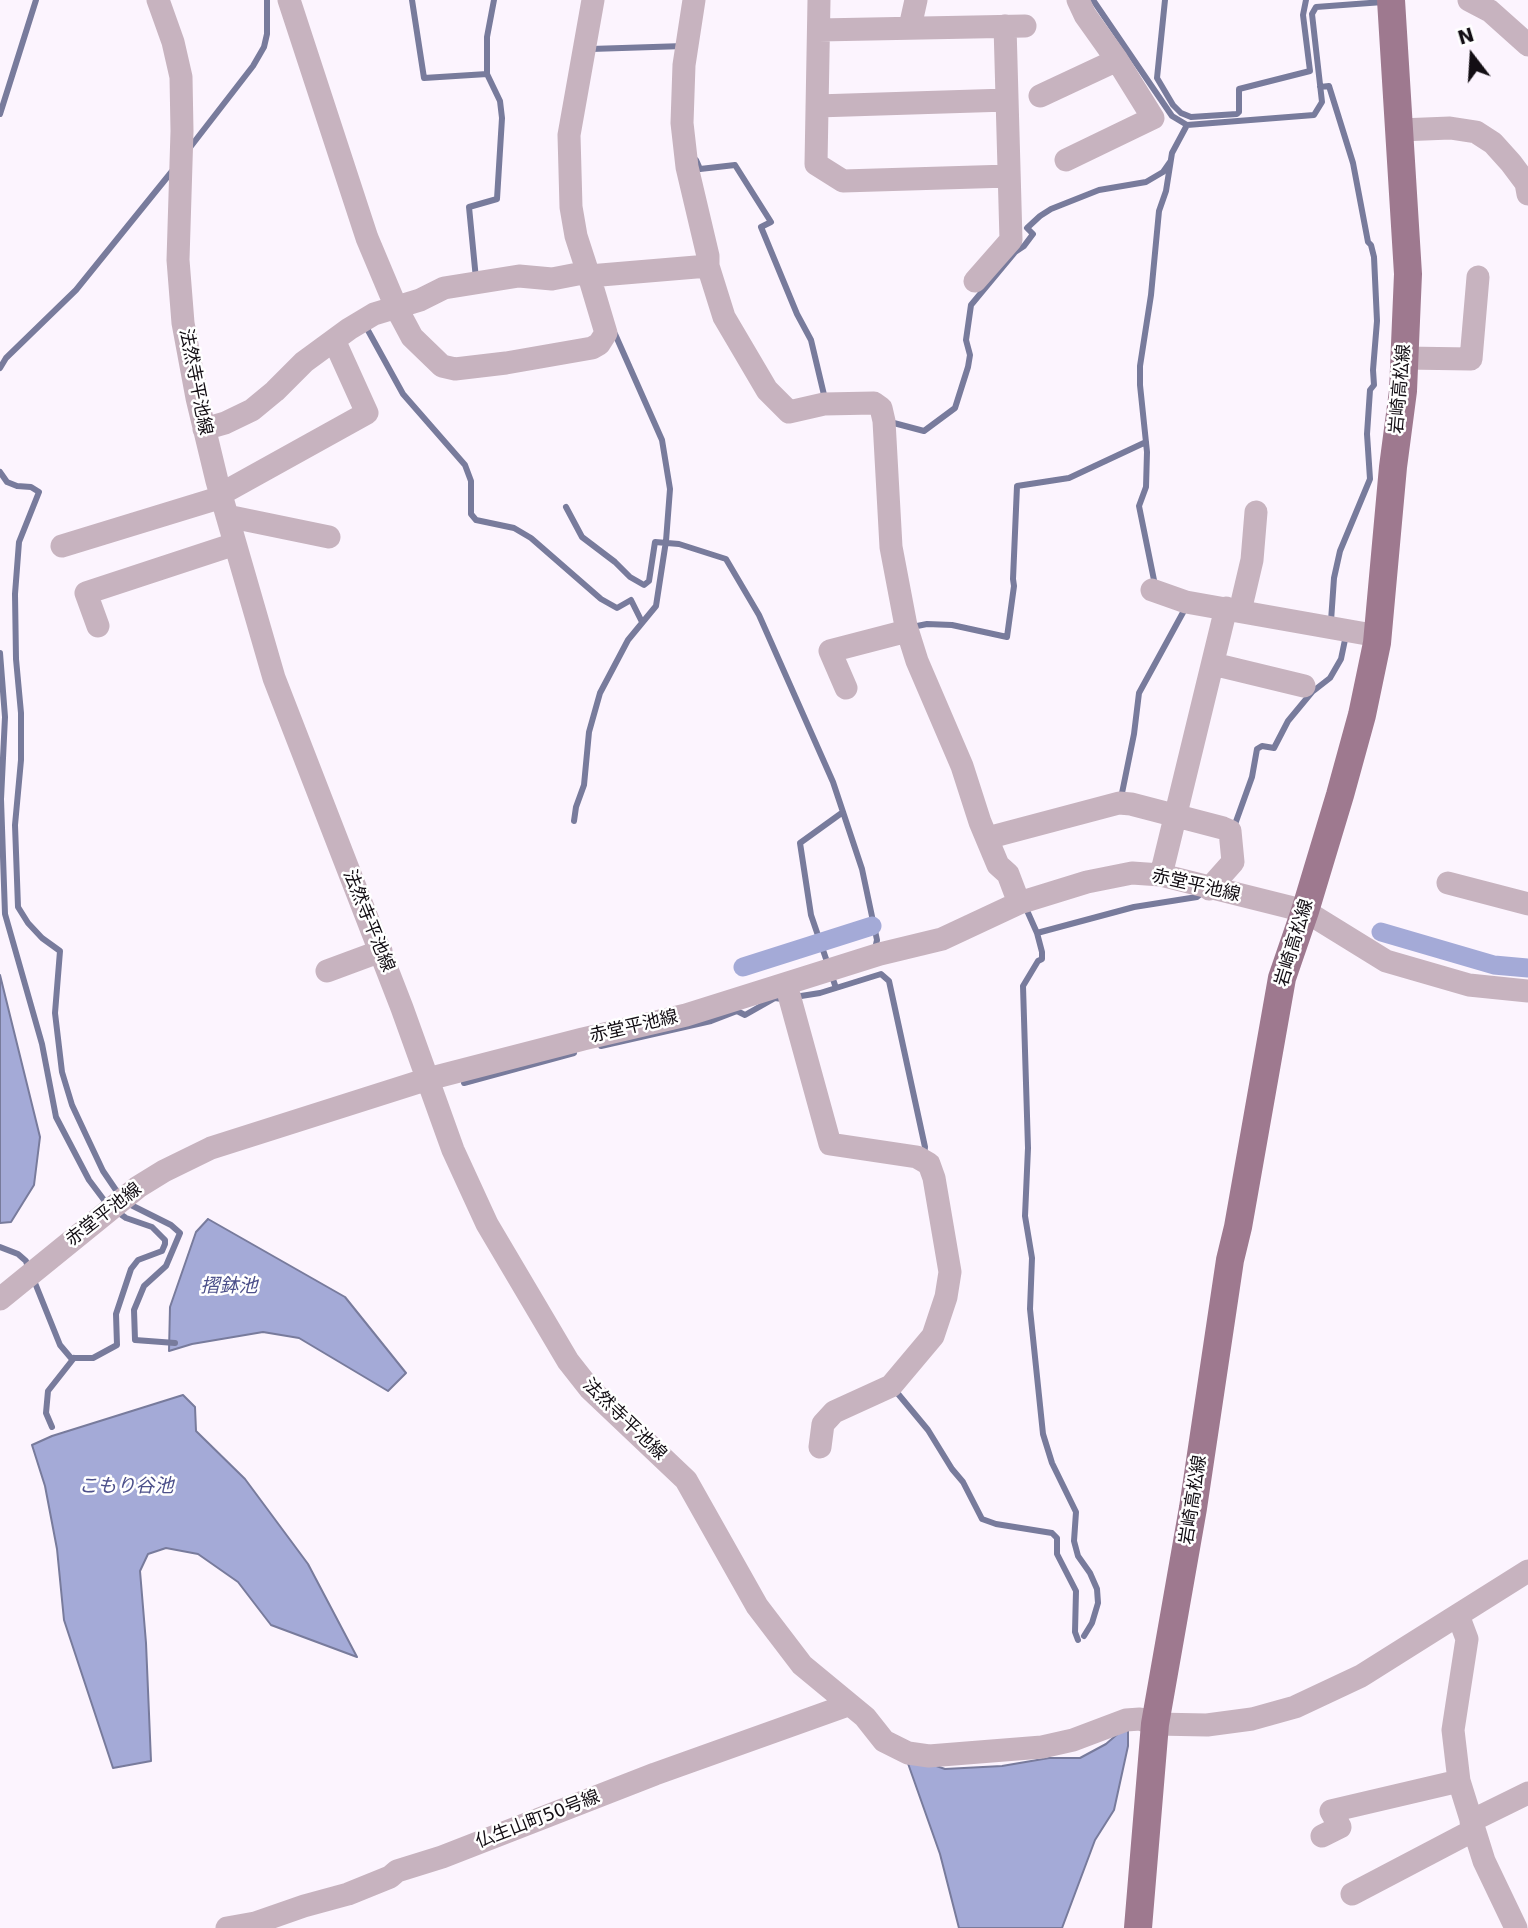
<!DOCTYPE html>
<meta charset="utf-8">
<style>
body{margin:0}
#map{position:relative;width:1528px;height:1928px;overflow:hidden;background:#fcf4fe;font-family:"DejaVu Sans",sans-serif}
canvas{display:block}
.north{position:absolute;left:1437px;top:21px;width:70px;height:70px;-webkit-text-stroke:5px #fff;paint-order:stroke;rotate:343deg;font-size:19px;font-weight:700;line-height:28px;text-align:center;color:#130e14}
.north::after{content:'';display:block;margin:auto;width:24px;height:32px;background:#130e14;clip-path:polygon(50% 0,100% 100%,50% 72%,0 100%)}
</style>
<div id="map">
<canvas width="1528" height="1928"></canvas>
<div class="north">N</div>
</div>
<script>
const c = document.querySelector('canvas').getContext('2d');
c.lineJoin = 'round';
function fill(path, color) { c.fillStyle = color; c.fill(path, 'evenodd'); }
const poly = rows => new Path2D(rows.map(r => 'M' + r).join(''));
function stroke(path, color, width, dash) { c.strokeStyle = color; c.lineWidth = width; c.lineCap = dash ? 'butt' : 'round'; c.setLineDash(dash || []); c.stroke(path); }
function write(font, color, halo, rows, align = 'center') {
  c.font = font + ' "DejaVu Sans","Noto Sans JP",sans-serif'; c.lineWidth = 5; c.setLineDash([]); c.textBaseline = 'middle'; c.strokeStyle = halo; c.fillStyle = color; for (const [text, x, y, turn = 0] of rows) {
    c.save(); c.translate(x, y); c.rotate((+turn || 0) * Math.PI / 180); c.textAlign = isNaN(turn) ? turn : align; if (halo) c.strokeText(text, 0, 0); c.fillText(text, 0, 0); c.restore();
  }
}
const water = poly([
 [0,975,40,1137,34,1185,11,1222,0,1223,0,975],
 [208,1219,345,1297,406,1373,388,1391,299,1338,263,1332,192,1344,169,1351,170,1307,196,1232,208,1219],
 [183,1395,195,1407,196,1431,245,1479,308,1564,357,1657,271,1625,238,1582,198,1554,166,1548,148,1554,140,1571,146,1643,151,1761,113,1768,64,1620,57,1549,45,1486,32,1445,52,1436,183,1395],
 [1128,1725,1128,1746,1114,1810,1095,1840,1062,1928,959,1928,940,1854,905,1755,945,1769,1002,1766,1049,1758,1080,1758,1106,1744,1128,1725]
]);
const stream = poly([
 [412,0,424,78,487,74,500,101,502,118,497,199,469,207,476,279],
 [1093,0,1172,116,1187,125,1314,115,1322,102,1312,14,1316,7,1383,2],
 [1165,0,1157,78,1173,105,1181,113,1191,117,1237,114,1239,112,1239,89,1310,71,1303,15,1306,0],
 [591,49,684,46],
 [487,74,487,37,494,0],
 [1320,87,1329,86,1353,163,1368,242,1371,245,1374,257,1377,321,1373,370,1374,385,1370,390,1367,434,1370,479,1340,551,1334,578,1331,621,1333,622],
 [0,114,36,0],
 [188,150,253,66,264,47,267,34,267,0],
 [696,160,700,169,735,165,771,222,761,227,797,314,811,340,825,399],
 [365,325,403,394,465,465,471,481,471,514,476,520,514,528,531,538,601,599,617,608,631,600,642,622],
 [0,368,6,358,76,290,173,170],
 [890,422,924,431,955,408,968,367,970,355,966,340,971,305,1015,252,1024,246,1033,234,1027,228,1040,216,1051,209,1099,190,1146,182,1163,172,1170,162],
 [0,472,7,482,17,486,31,487,39,492,19,542,15,594,16,659,21,713,21,760,15,825,18,907,28,923,42,938,60,951,55,1013,62,1072,72,1105,86,1135,103,1171,120,1196],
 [566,507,582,537,615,562,630,577,644,585,649,581,655,542,679,544,726,559,759,615,833,782,862,869,877,940,875,949],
 [1155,585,1139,506,1146,487,1147,452,1140,385,1140,366,1151,295,1159,211,1166,191,1172,153,1187,125],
 [912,627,927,624,952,625,1007,637,1014,586,1013,579,1017,486,1069,478,1146,442],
 [0,653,5,717,1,799,5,914,42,1044,56,1117,89,1180,107,1204],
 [1121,798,1134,734,1139,693,1186,607],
 [574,821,576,807,584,785,589,732,600,693,628,640,656,606,666,541,670,489,662,440,615,334,612,331],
 [1234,827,1252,777,1257,749,1262,746,1274,748,1288,721,1312,692,1330,678,1341,659,1346,635],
 [1025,906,1037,933,1042,952,1042,959,1038,961,1023,986,1028,1148,1025,1216,1032,1258,1030,1309,1043,1434,1052,1463,1076,1512,1074,1541,1078,1556,1090,1573,1097,1589,1098,1603,1092,1623,1084,1636],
 [1037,933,1134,907,1197,897,1204,891],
 [836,988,811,915,800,843,843,812],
 [601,1046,711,1021,737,1011,745,1015,775,998,782,999,820,993,881,974,889,981,925,1147,924,1155],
 [464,1083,574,1053],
 [127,1203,171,1225,180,1233,166,1266,144,1286,134,1310,135,1340,175,1343],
 [0,1247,18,1254,26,1261,28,1268],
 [33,1278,60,1345,71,1358,93,1358,117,1345,116,1314,131,1269,138,1260,162,1251,165,1244,165,1240,152,1227,126,1218,116,1211],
 [894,1389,928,1430,952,1469,963,1482,982,1519,996,1524,1052,1533,1057,1538,1057,1554,1076,1591,1075,1632,1078,1640],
 [52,1427,46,1413,48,1391,74,1358]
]);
const canal = poly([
 [1381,932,1494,965,1528,968],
 [743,967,872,926]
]);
const minor = poly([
 [158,0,173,42,181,77,182,131,178,260,183,323,197,398,217,481,274,678,402,1008,453,1150,487,1224,568,1361,590,1389,686,1480,757,1606,802,1665,865,1717,884,1741,908,1753,929,1756,1042,1747,1073,1740,1126,1720,1140,1719,1155,1724,1207,1725,1252,1719,1295,1707,1361,1676,1528,1571],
 [289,0,367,238,396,307,412,337,442,366,455,369,506,363,592,348,599,344,606,333,589,276,708,266],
 [694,0,684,65,682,123,687,167,708,256,708,266,724,317,767,390,789,412,824,404,874,403,881,408,884,421,891,547,906,626,917,661,962,766,980,822,998,865,1008,874,1019,903],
 [819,0,816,164,843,181,1009,176],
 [1469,0,1490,11,1528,45],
 [910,27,916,0],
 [819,30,1025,26],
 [1040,96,1117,60],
 [817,106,1007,100],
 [1400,130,1450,128,1476,132,1493,143,1511,163,1526,183,1528,194],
 [1066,160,1153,118,1117,60,1085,15,1078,0],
 [975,281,1011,240,1005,26],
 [1405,358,1471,359,1478,277],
 [204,429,225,423,252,410,275,391,304,362,349,329,374,314,420,300,444,288,519,276,552,279,583,273,589,276,576,236,571,207,569,135,593,0],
 [221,494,367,413,334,340],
 [227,516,329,537],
 [62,546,222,497],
 [1152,590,1186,602,1378,636],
 [1240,611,1252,560,1256,512],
 [98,626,86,593,235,544],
 [1213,664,1304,686],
 [846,688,830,651,907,631],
 [987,838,1119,803,1131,804,1223,828,1230,831,1233,862,1209,889],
 [1161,875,1226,608],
 [1448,883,1528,904],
 [327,971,381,951],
 [786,984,830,1144,917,1157,929,1164,934,1178,950,1272,946,1297,933,1336,891,1386,834,1412,823,1424,820,1447],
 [0,1299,138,1187,164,1171,211,1148,428,1079,583,1039,686,1015,880,954,942,939,1019,903,1087,882,1132,873,1161,875,1305,911,1386,961,1469,985,1528,991],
 [1458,1615,1467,1639,1453,1730,1459,1781,1484,1861,1516,1928],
 [1471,1821,1528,1793],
 [1322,1836,1340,1827,1331,1811,1459,1781],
 [1352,1894,1474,1830],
 [227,1928,255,1923,304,1906,348,1894,390,1877,397,1871,442,1857,655,1774,848,1705]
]);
const major = poly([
 [1138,1928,1155,1724,1193,1508,1230,1260,1238,1227,1282,978,1305,911,1340,795,1362,715,1377,643,1393,467,1403,391,1408,274,1391,0]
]);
const streetNames = [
 ["法然寺平池線",195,382,79],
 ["岩崎高松線",1401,389,-85],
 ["赤堂平池線",1196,886,13],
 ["法然寺平池線",368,921,68],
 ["岩崎高松線",1295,943,-73],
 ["赤堂平池線",634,1027,-13],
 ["赤堂平池線",104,1215,-38],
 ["法然寺平池線",624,1420,44],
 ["岩崎高松線",1194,1500,-81],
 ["仏生山町50号線",538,1820,-21]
];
const waterNames = [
 ["摺鉢池",229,1287],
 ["こもり谷池",126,1487]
];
fill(water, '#a4aad7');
stroke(water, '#787b9c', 2);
stroke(stream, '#787b9c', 6);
stroke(canal, '#a4aad7', 19);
stroke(minor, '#c7b3bf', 23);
stroke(major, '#9e798f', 28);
write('18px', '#130e14', '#fff', streetNames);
write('italic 19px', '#4c508a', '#fff', waterNames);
</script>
